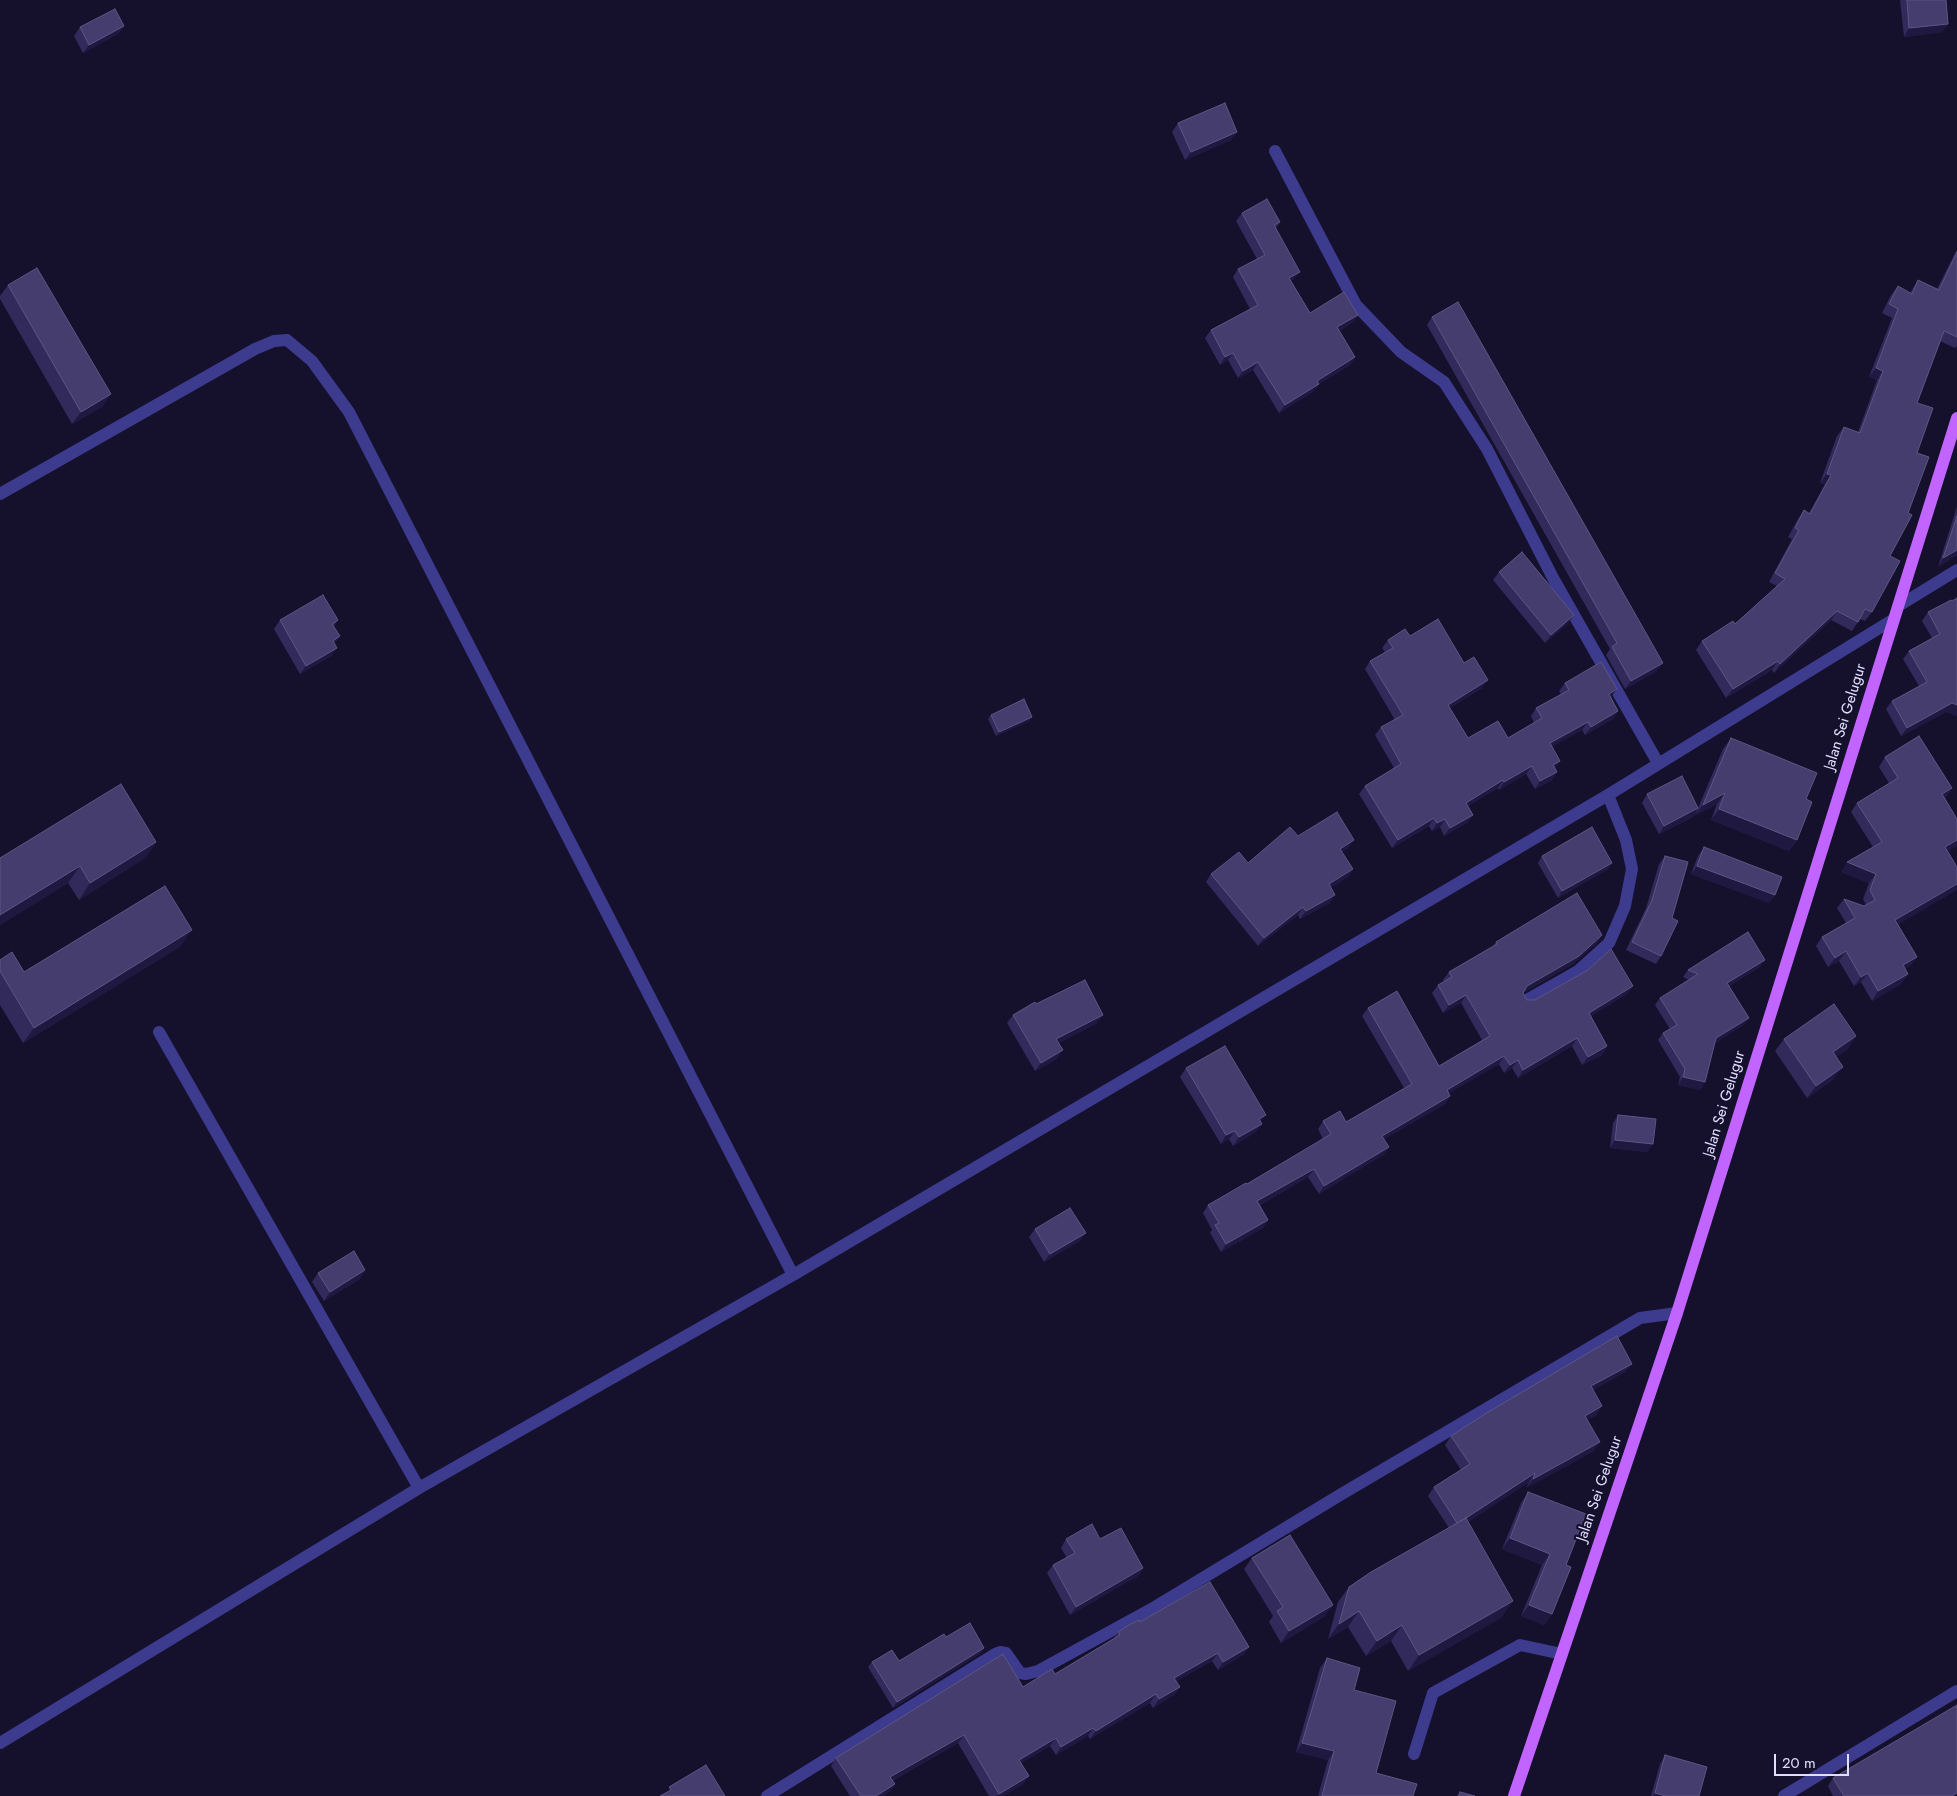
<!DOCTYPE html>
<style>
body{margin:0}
#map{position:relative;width:1957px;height:1796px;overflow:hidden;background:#15112d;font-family:Jost,sans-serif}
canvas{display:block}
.scale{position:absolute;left:1774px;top:1754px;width:75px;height:22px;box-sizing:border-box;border:2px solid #e0ddff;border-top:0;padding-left:6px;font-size:15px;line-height:18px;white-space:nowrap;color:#e0ddff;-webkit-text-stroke:4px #15112d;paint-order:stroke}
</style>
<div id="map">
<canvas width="1957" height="1796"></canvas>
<div class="scale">20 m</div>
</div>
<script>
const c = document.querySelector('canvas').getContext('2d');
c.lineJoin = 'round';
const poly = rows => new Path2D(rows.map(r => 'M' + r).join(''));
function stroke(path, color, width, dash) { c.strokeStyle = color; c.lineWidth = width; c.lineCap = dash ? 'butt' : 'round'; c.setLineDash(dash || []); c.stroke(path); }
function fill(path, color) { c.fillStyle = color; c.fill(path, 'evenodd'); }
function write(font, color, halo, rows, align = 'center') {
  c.font = font + ' Jost,sans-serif'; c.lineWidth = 4.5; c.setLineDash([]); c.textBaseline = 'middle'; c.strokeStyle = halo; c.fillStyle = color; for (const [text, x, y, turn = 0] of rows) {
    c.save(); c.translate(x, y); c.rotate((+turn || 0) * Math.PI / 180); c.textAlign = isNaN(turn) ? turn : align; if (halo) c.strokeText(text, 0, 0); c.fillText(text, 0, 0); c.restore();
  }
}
const minor = poly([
 [1275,151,1356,305,1401,352,1444,382,1487,449,1553,578,1658,763],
 [0,494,255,349,274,341,287,340,312,361,349,412,793,1275],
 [1900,605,1957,570],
 [1525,1001,1578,971,1609,943,1625,906,1632,869,1626,840,1608,795],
 [159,1032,419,1488],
 [0,1743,419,1488,793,1275,1608,795,1894,619],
 [1414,1754,1433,1693,1520,1645,1562,1654],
 [767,1796,995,1654,1000,1652,1006,1653,1020,1673,1026,1674,1038,1671,1155,1607,1340,1495,1640,1318,1677,1313],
 [1784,1796,1957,1691]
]);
const major = poly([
 [1514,1796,1677,1313,1957,418]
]);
const wall = poly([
 [1900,0,1946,0,1948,24,1942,32,1904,37],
 [124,26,118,34,83,53,74,36,80,27],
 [1178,123,1237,132,1231,140,1185,160,1172,132],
 [1242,213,1280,222,1276,228,1294,279,1291,281,1310,313,1358,315,1353,322,1339,331,1355,357,1350,365,1319,384,1313,392,1279,413,1253,370,1238,378,1228,360,1220,365,1205,338,1211,330,1250,309,1233,277,1238,269,1257,259,1236,221],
 [1957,250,1957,346,1955,348,1940,341,1917,403,1917,453,1890,556,1872,612,1865,621,1860,619,1852,631,1831,620,1774,673,1772,670,1726,698,1696,650,1702,641,1735,624,1777,586,1769,582,1792,539,1788,537,1798,519,1804,510,1809,513,1825,484,1820,483,1837,436,1844,427,1858,432,1877,380,1869,377,1892,318,1882,313,1891,295,1898,286,1910,293,1918,280,1937,289,1954,255],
 [8,285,111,394,102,407,72,424,0,299,0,296],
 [1432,317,1657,671,1625,689,1606,655,1610,649,1427,325],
 [1957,506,1957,555,1938,567],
 [1499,572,1574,615,1568,623,1545,643,1493,580],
 [1957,598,1957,716,1946,712,1901,736,1886,709,1892,701,1919,686,1903,659,1909,651,1932,638,1922,621,1928,612],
 [280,620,338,620,334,626,340,636,334,644,337,648,331,656,300,674,274,629],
 [1410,636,1464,663,1482,688,1450,708,1468,738,1508,738,1534,723,1531,716,1536,708,1561,694,1559,691,1565,683,1611,697,1611,698,1618,711,1613,719,1585,735,1582,730,1552,746,1560,761,1555,768,1557,772,1552,780,1535,789,1526,774,1499,790,1498,788,1468,806,1473,815,1467,823,1444,836,1440,827,1432,831,1429,826,1392,848,1359,794,1365,786,1394,768,1375,735,1381,727,1395,720,1365,669,1370,661,1385,652,1382,648,1388,640],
 [991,715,1029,721,996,736,988,719],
 [1731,738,1806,799,1797,840,1789,851,1711,820,1717,804,1695,815,1698,809,1693,817,1659,834,1642,803,1647,794,1698,808,1723,749],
 [1885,757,1952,788,1945,798,1957,819,1957,846,1948,851,1898,924,1917,957,1910,966,1905,969,1908,974,1901,984,1872,1001,1861,982,1854,986,1839,961,1828,967,1816,946,1822,937,1846,923,1837,908,1844,899,1864,906,1866,905,1863,899,1869,883,1841,872,1873,847,1851,812,1857,803,1889,783,1879,767],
 [1298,836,1348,848,1342,852,1353,869,1348,877,1331,887,1330,903,1300,919,1298,915,1258,946,1206,882,1211,874,1248,863],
 [156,842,145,858,79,900,68,883,0,925,0,858],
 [1704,847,1775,895,1769,903,1691,874,1698,856],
 [1542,856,1608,869,1558,898,1538,863],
 [1665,856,1672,918,1661,956,1656,964,1626,950,1646,908,1659,864],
 [1602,935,1597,943,1573,964,1523,993,1527,1000,1535,1000,1633,986,1627,994,1591,1016,1607,1046,1602,1055,1582,1065,1572,1046,1518,1078,1512,1068,1504,1073,1499,1064,1449,1093,1450,1096,1445,1104,1384,1139,1389,1147,1383,1155,1319,1194,1308,1177,1260,1205,1268,1220,1263,1228,1221,1252,1210,1233,1212,1230,1203,1213,1208,1205,1247,1184,1323,1139,1318,1129,1323,1121,1346,1122,1404,1088,1362,1016,1368,1008,1439,1066,1482,1040,1461,1003,1443,1013,1432,993,1438,985,1444,982,1443,980,1449,972,1493,946,1496,942],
 [181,946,23,1043,0,1005,0,960,24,972],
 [1760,967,1729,986,1749,1018,1743,1025,1715,1043,1705,1082,1700,1090,1678,1085,1680,1077,1658,1040,1663,1033,1670,1029,1655,1005,1660,998,1689,980,1683,977,1688,970],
 [1036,1004,1097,1023,1059,1043,1057,1059,1035,1071,1007,1023,1013,1015],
 [1784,1039,1848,1049,1836,1057,1834,1079,1807,1098,1775,1051],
 [1186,1068,1261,1122,1256,1132,1233,1146,1229,1139,1221,1144,1180,1077],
 [1618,1115,1653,1144,1647,1152,1610,1148,1613,1123],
 [1035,1229,1080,1241,1044,1262,1029,1237],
 [365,1270,360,1279,324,1301,312,1282,318,1273],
 [1632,1364,1625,1372,1593,1390,1602,1406,1596,1415,1587,1420,1594,1451,1526,1488,1529,1482,1468,1522,1502,1617,1408,1671,1391,1641,1366,1656,1348,1627,1328,1639,1338,1602,1349,1587,1449,1528,1428,1496,1434,1487,1461,1470,1445,1445,1451,1436],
 [1528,1492,1566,1565,1552,1614,1544,1625,1521,1616,1542,1565,1502,1549,1521,1503],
 [1066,1539,1100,1539,1143,1568,1138,1576,1070,1615,1047,1573,1053,1565,1067,1558,1061,1548],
 [1252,1558,1325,1616,1281,1643,1269,1622,1273,1616,1244,1569],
 [1140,1622,1249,1647,1243,1655,1218,1670,1212,1661,1176,1681,1180,1687,1174,1695,1153,1708,1150,1703,1090,1739,1088,1736,1056,1755,1050,1746,1021,1763,1029,1776,1023,1784,1003,1796,989,1796,958,1743,892,1781,895,1784,889,1792,883,1796,850,1796,831,1766,836,1758,1023,1687,1055,1674,1114,1638,1118,1632],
 [946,1637,981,1653,893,1708,868,1667,872,1662,899,1661],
 [1327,1658,1354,1690,1376,1773,1413,1796,1318,1796,1328,1760,1296,1752,1320,1668],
 [1665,1755,1699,1796,1651,1796,1660,1764],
 [1833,1778,1957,1796,1833,1796,1828,1786]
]);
const shadedWall = poly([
 [1948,24,1942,32,1904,37,1909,28],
 [124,26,118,34,83,53,89,45],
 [1237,132,1231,140,1185,160,1191,152],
 [1300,272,1294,279,1283,286,1289,278],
 [1358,315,1353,322,1332,335,1337,327],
 [1233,353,1228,360,1220,365,1225,357],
 [1355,357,1350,365,1311,389,1317,381],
 [1258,362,1253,370,1238,378,1243,371],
 [1876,368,1883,371,1877,380,1869,377],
 [1319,384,1313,392,1279,413,1285,405],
 [111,394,102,407,72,424,81,412],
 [1827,474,1831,475,1825,484,1820,483],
 [1957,550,1957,555,1938,567,1943,558],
 [1837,611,1831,620,1774,673,1780,664],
 [1574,615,1568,623,1545,643,1551,635],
 [340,636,334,644,333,641],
 [337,648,331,656,300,674,306,666],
 [1778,661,1772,670,1726,698,1733,689],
 [1663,663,1657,671,1625,689,1631,681],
 [1488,680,1482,688,1442,713,1448,705],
 [1617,689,1611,697,1603,702,1609,694],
 [1952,703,1957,705,1957,716,1946,712,1901,736,1907,728],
 [1618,711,1613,719,1585,735,1591,727],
 [1032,717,1029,721,996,736,999,732],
 [1588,722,1582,730,1545,751,1550,743],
 [1560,761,1555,769,1553,765],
 [1532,766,1526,774,1499,790,1504,782],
 [1557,772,1552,780,1535,789,1540,781],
 [1503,780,1498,788,1460,811,1466,803],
 [1952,788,1945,797,1936,803,1942,794],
 [1725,793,1717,804,1695,815,1703,805],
 [1698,808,1693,817,1659,834,1664,826],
 [1719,809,1797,840,1789,851,1711,820],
 [1473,815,1467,823,1444,836,1450,828],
 [1434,818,1429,826,1392,848,1398,840],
 [1445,819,1440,827,1432,831,1437,823],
 [1354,840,1348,848,1335,857,1340,849],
 [1957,840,1957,846,1939,857,1945,847],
 [156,842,145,858,79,900,90,883],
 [1847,862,1876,874,1869,883,1841,872],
 [1612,863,1608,869,1558,898,1562,891],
 [80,866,68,883,0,925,0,915],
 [1697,866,1775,895,1769,903,1691,874],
 [1353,869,1348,877,1324,892,1329,884],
 [1957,884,1957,890,1889,930,1895,920],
 [1335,895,1330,903,1300,919,1306,911],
 [1303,907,1298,915,1258,946,1264,938],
 [192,930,181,946,23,1043,34,1028],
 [1602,935,1597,943,1573,964,1521,994,1527,986],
 [1846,951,1839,961,1828,967,1835,958],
 [1917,957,1910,966,1896,975,1903,965],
 [1765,960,1760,967,1722,990,1727,983],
 [1868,973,1861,982,1854,986,1861,977],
 [1908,974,1901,984,1872,1001,1878,991],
 [1633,986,1627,994,1583,1021,1589,1013],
 [1466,995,1461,1003,1443,1013,1449,1005],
 [1103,1015,1097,1023,1050,1048,1056,1039],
 [1749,1018,1743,1025,1711,1046,1716,1038],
 [1856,1036,1848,1049,1824,1065,1833,1052],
 [1577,1038,1572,1046,1518,1078,1523,1070],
 [1607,1046,1602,1055,1582,1065,1588,1057],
 [1063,1050,1057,1059,1035,1071,1041,1063],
 [1504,1056,1499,1064,1441,1098,1447,1090],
 [1518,1060,1512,1068,1504,1073,1510,1065],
 [1843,1067,1834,1079,1807,1098,1816,1086],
 [1683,1077,1705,1082,1700,1090,1678,1085],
 [1450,1096,1445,1104,1376,1144,1382,1136],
 [1266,1115,1260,1123,1259,1119],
 [1262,1124,1256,1132,1233,1146,1239,1137],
 [1235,1131,1229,1139,1221,1144,1226,1135],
 [1615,1140,1653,1144,1647,1152,1610,1148],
 [1389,1147,1383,1155,1319,1194,1324,1186],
 [1314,1169,1308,1177,1252,1209,1257,1201],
 [1268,1220,1263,1228,1221,1252,1226,1244],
 [1086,1233,1080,1241,1044,1262,1050,1254],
 [365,1270,360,1279,324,1301,330,1292],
 [1632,1364,1625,1372,1585,1395,1591,1386],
 [1602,1406,1596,1415,1579,1424,1585,1416],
 [1600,1442,1594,1451,1526,1488,1533,1479],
 [1535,1473,1529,1482,1452,1533,1458,1524],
 [1510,1538,1550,1554,1542,1565,1502,1549],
 [1143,1568,1138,1576,1070,1615,1076,1607],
 [1513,1601,1502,1617,1408,1671,1419,1655],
 [1333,1605,1325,1616,1281,1643,1289,1631],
 [1529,1605,1552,1614,1544,1625,1521,1616],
 [1359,1611,1348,1627,1328,1639,1339,1624],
 [1402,1625,1391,1641,1366,1656,1377,1641],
 [1249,1647,1243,1655,1218,1670,1223,1662],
 [984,1648,981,1653,893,1708,897,1702],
 [1218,1653,1212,1661,1168,1686,1174,1678],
 [1180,1687,1174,1695,1153,1708,1159,1699],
 [1156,1694,1150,1703,1090,1739,1096,1731],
 [1093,1728,1088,1736,1056,1755,1061,1747],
 [964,1735,958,1743,884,1785,890,1777],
 [1056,1738,1050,1746,1013,1768,1019,1760],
 [1302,1743,1334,1751,1328,1760,1296,1752],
 [1029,1776,1023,1784,1003,1796,997,1796,999,1794],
 [895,1784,889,1792,883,1796,876,1796],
 [1655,1793,1666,1796,1653,1796]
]);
const building = poly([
 [1907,0,1946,0,1948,24,1909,28,1907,0],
 [115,9,124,26,89,45,80,27,115,9],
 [1225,103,1237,132,1191,152,1178,123,1225,103],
 [1267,199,1280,222,1274,225,1300,272,1289,278,1310,313,1344,292,1358,315,1337,327,1355,357,1317,381,1319,384,1285,405,1258,362,1243,371,1233,353,1225,357,1211,330,1258,305,1238,269,1265,255,1242,213,1267,199],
 [1957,252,1957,337,1944,331,1917,403,1933,408,1917,453,1929,457,1908,513,1912,515,1890,556,1900,561,1872,612,1865,609,1858,622,1837,611,1780,664,1778,661,1733,689,1702,641,1733,621,1735,624,1785,579,1775,573,1799,530,1795,528,1804,510,1810,514,1831,475,1827,474,1844,427,1860,433,1883,371,1876,368,1898,309,1889,304,1898,286,1912,294,1918,280,1939,290,1957,252],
 [37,268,111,394,81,412,8,285,37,268],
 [1458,302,1663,663,1631,681,1612,647,1617,643,1432,317,1458,302],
 [1957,516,1957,550,1943,558,1957,516],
 [1522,552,1574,615,1551,635,1499,572,1522,552],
 [323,595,338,620,332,624,340,636,333,641,337,648,306,666,280,620,323,595],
 [1957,598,1957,705,1952,703,1907,728,1892,701,1927,682,1909,651,1940,634,1928,612,1951,600,1952,601,1957,598],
 [1438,619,1464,663,1474,657,1488,680,1448,705,1468,738,1498,721,1508,738,1542,718,1536,708,1569,690,1565,683,1601,662,1617,689,1609,694,1618,711,1591,727,1588,722,1550,743,1560,761,1553,765,1557,772,1540,781,1532,766,1504,782,1503,780,1466,803,1473,815,1450,828,1445,819,1437,823,1434,818,1398,840,1365,786,1401,764,1381,727,1403,715,1370,661,1393,648,1388,640,1405,629,1410,636,1438,619],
 [1024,699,1032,717,999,732,991,715,1024,699],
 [1919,736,1952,788,1942,794,1957,819,1957,840,1945,847,1957,867,1957,884,1895,920,1917,957,1903,965,1908,974,1878,991,1868,973,1861,977,1846,951,1835,958,1822,937,1855,918,1844,899,1864,906,1875,900,1870,890,1876,874,1847,862,1882,842,1857,803,1898,778,1885,757,1919,736],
 [1731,738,1817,773,1806,799,1812,802,1797,840,1719,809,1725,793,1703,805,1731,738],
 [1682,776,1698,808,1664,826,1647,794,1682,776],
 [121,784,156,842,90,883,80,866,0,915,0,858,121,784],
 [1337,812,1354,840,1340,849,1353,869,1329,884,1335,895,1306,911,1303,907,1264,938,1211,874,1239,852,1248,863,1290,827,1298,836,1337,812],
 [1592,827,1612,863,1562,891,1542,856,1592,827],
 [1704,847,1782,877,1775,895,1697,866,1704,847],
 [1665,856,1688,862,1672,918,1678,921,1661,956,1632,942,1652,900,1665,856],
 [165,886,192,930,34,1028,0,971,0,960,12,952,24,972,165,886],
 [1577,893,1602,935,1579,956,1527,986,1523,993,1527,1000,1535,1000,1588,970,1611,949,1633,986,1589,1013,1607,1046,1588,1057,1577,1038,1523,1070,1518,1060,1510,1065,1504,1056,1447,1090,1450,1096,1382,1136,1389,1147,1324,1186,1314,1169,1257,1201,1268,1220,1226,1244,1215,1225,1219,1223,1208,1205,1246,1183,1247,1184,1331,1134,1323,1121,1340,1111,1346,1122,1412,1084,1368,1008,1397,991,1439,1066,1490,1036,1466,995,1449,1005,1438,985,1452,977,1449,972,1497,944,1496,942,1577,893],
 [1748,932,1765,960,1727,983,1749,1018,1716,1038,1705,1082,1683,1077,1685,1069,1663,1033,1677,1025,1660,998,1698,974,1688,970,1748,932],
 [1085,980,1103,1015,1056,1039,1063,1050,1041,1063,1013,1015,1035,1002,1036,1004,1085,980],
 [1834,1004,1856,1036,1833,1052,1843,1067,1816,1086,1784,1039,1834,1004],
 [1225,1046,1266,1115,1259,1119,1262,1124,1239,1137,1235,1131,1226,1135,1186,1068,1225,1046],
 [1618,1115,1656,1119,1653,1144,1615,1140,1618,1115],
 [1070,1208,1086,1233,1050,1254,1035,1229,1070,1208],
 [354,1251,365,1270,330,1292,318,1273,354,1251],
 [1617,1336,1632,1364,1591,1386,1602,1406,1585,1416,1600,1442,1533,1479,1535,1473,1466,1518,1457,1523,1434,1487,1470,1464,1451,1436,1485,1414,1617,1336],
 [1528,1492,1586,1514,1566,1565,1571,1567,1552,1614,1529,1605,1550,1554,1510,1538,1528,1492],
 [1466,1518,1513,1601,1419,1655,1402,1625,1377,1641,1359,1611,1339,1624,1349,1587,1371,1572,1466,1518],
 [1092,1524,1100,1539,1121,1528,1143,1568,1076,1607,1053,1565,1075,1553,1066,1539,1092,1524],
 [1290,1535,1333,1605,1289,1631,1277,1611,1283,1607,1252,1558,1290,1535],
 [1210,1582,1249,1647,1223,1662,1218,1653,1174,1678,1180,1687,1159,1699,1156,1694,1096,1731,1093,1728,1061,1747,1056,1738,1019,1760,1029,1776,999,1794,964,1735,890,1777,895,1784,876,1796,861,1796,836,1758,1003,1654,1023,1687,1052,1669,1055,1674,1120,1635,1118,1632,1129,1625,1139,1620,1140,1622,1210,1582],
 [970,1623,984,1648,897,1702,872,1662,892,1650,899,1661,944,1634,946,1637,970,1623],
 [1327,1658,1360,1668,1354,1690,1396,1701,1376,1773,1417,1784,1413,1796,1322,1796,1334,1751,1302,1743,1327,1658],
 [1957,1705,1957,1793,1952,1796,1844,1796,1833,1778,1957,1705],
 [1665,1755,1707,1767,1699,1796,1666,1796,1655,1793,1665,1755],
 [706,1765,725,1796,660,1796,671,1790,669,1787,706,1765],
 [1460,1792,1475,1796,1458,1796,1460,1792]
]);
const streetNames = [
 ["Jalan Sei Gelugur",1846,717,-73],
 ["Jalan Sei Gelugur",1725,1104,-73],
 ["Jalan Sei Gelugur",1600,1489,-71]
];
stroke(minor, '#3c3b8d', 12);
stroke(major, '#c264ff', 12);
fill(wall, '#322a5b');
fill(shadedWall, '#1f1841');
fill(building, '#453d6d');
stroke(building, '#5d5684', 1);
write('15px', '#e0ddff', '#15112d', streetNames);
</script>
